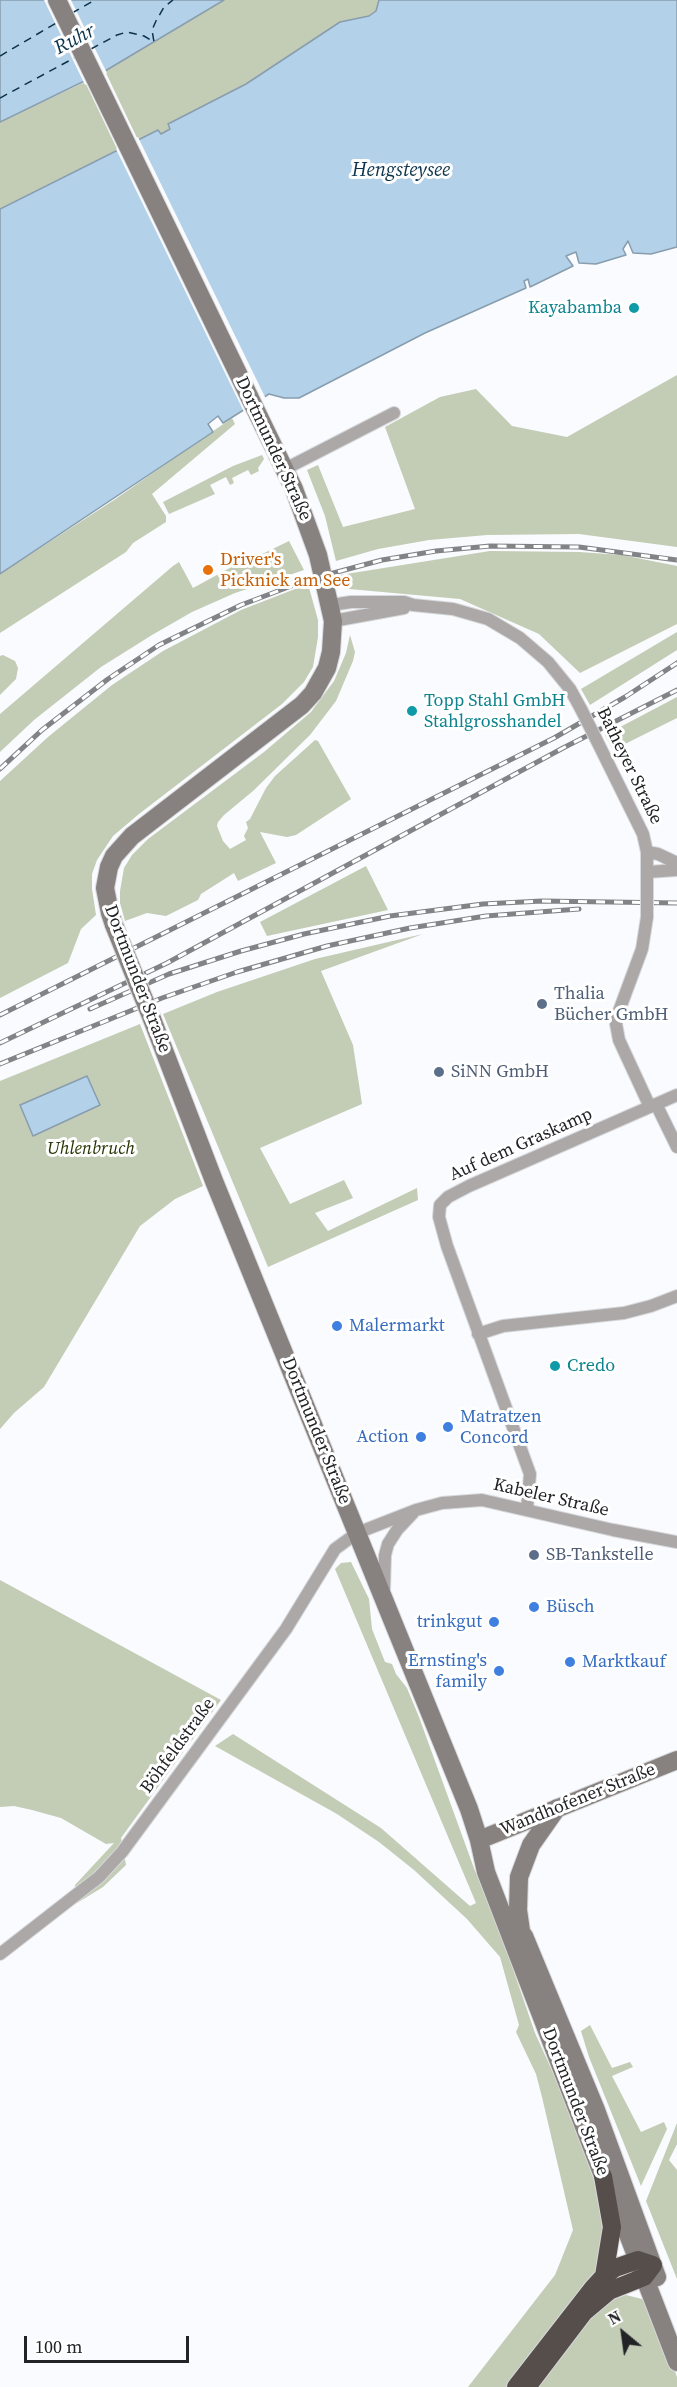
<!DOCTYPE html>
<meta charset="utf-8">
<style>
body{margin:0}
#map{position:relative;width:677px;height:2387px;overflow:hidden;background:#f9fbfe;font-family:"Source Serif 4",serif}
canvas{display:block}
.north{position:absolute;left:593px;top:2303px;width:60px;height:60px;-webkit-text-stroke:4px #fff;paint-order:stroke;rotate:331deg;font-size:16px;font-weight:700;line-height:24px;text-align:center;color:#222326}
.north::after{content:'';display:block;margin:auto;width:21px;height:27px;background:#222326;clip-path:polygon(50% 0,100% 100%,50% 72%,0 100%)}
.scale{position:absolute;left:24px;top:2336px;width:165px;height:27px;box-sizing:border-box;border:3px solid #222326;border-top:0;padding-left:8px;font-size:18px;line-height:21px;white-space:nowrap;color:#222326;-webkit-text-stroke:4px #fff;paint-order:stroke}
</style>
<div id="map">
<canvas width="677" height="2387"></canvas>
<div class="north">N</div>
<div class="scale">100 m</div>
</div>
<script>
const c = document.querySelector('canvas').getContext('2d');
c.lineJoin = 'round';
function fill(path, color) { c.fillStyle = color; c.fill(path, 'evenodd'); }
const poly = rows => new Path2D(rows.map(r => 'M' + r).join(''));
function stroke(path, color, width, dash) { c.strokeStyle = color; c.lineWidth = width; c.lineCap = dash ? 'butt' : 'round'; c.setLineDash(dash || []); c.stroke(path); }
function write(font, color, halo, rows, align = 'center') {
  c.font = font + ' "Source Serif 4",serif'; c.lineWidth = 6; c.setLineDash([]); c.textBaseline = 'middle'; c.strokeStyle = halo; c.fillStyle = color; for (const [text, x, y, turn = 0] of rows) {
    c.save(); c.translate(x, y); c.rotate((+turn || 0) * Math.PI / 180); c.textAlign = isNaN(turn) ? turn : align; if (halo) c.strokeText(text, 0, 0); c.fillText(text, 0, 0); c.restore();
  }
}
const green = poly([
 [224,0,379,0,376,11,369,16,340,22,246,84,168,124,171,129,161,135,138,140,105,71],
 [85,82,118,151,0,209,0,122],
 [677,375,677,547,579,534,487,535,429,540,378,549,336,561,325,516,307,470,318,465,343,527,415,509,385,427,440,397,476,389,512,426,567,437],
 [232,418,235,424,152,494,166,516,166,522,133,543,126,552,0,633,0,574,114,500],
 [262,455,264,459,258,468,259,471,251,475,248,470,232,478,234,483,230,485,226,477,210,485,215,494,169,514,163,502,233,466],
 [289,541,304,570,235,593,192,612,152,635,101,667,34,720,0,752,0,714,173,566,179,562,193,588,239,563,238,558,250,553,254,558],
 [490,551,579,552,622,555,677,566,677,624,580,673,539,634,460,599,349,589,340,575],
 [308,584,318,620,318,637,313,667,304,682,282,704,139,814,113,836,97,860,92,874,92,889,96,915,81,929,68,963,0,998,0,781,48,737,112,685,163,651,241,610],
 [677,632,677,650,590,705,581,689],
 [350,635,355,652,353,661,336,701,310,735,253,791,224,815,218,822,217,826,223,841,230,849,246,840,244,836,248,828,246,822,250,819,266,788,275,776,315,740,318,741,351,799,296,835,287,837,260,832,276,863,238,881,234,873,201,894,198,900,166,916,147,913,125,921,120,903,120,891,124,868,132,855,148,839,264,752,311,712,334,681,346,653],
 [3,655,15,661,18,668,16,679,0,695,0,656],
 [677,697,677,718,613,750,605,735],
 [366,866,388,910,267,936,260,922],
 [423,934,321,971,353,1045,362,1104,260,1148,290,1204,344,1180,353,1198,315,1213,328,1231,417,1188,418,1200,268,1267,163,1014,217,992,315,959],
 [140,1024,203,1186,175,1199,140,1226,44,1387,14,1413,0,1429,0,1081],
 [351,1562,369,1599,372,1629,385,1662,392,1664,396,1674,407,1688,419,1717,475,1871,486,1891,535,2033,568,2106,597,2189,606,2219,596,2272,512,2387,468,2387,555,2275,573,2230,542,2097,536,2074,516,2032,519,2025,500,1957,467,1919,414,1870,379,1842,337,1814,215,1746,233,1734,381,1828,470,1906,476,1903,335,1569,341,1563],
 [0,1580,221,1700,121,1838,126,1865,103,1887,77,1903,75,1885,114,1843,106,1844,61,1818,32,1810,14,1806,0,1807],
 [590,2025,612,2068,630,2062,633,2067,612,2076,641,2132,664,2122,667,2129,641,2186,589,2057,581,2031],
 [677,2123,677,2144,669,2160,677,2170,677,2279,646,2201],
 [626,2295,642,2299,647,2304,662,2336,677,2377,677,2387,535,2387,587,2320,606,2302]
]);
const water = poly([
 [0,0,224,0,105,71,0,122,0,0],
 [379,0,677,0,677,247,651,254,633,253,628,241,623,249,626,255,596,264,579,263,576,252,566,256,573,266,530,287,528,279,524,281,526,288,425,333,299,398,284,398,269,394,223,423,218,416,208,424,213,432,0,574,0,209,158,130,161,134,170,129,168,124,246,84,340,22,369,16,376,11,379,0],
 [87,1076,100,1105,33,1136,20,1105,87,1076]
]);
const pier = poly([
 [44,0,71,0,107,73,85,85],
 [138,137,266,399,244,412,116,149]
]);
const ferry = poly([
 [72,13,95,0],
 [91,49,117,35,127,32,144,36,154,42,152,30,156,21,164,7,173,0],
 [0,56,58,22],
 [0,98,76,57]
]);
const street = poly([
 [285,469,394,413],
 [331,605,351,602,404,602,413,605,453,609,488,619,520,638,548,662,570,689,581,709],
 [333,621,404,608],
 [596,739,643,834,647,852,647,894],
 [647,852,658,854,677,863],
 [648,872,677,870],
 [647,917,642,949,619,1011,616,1024,619,1040,650,1107],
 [656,1104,677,1147],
 [478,1334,503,1326,624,1313,651,1306,677,1296],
 [527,1509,530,1474,447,1246,439,1217,440,1205,448,1197,469,1186,677,1095],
 [384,1591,385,1555,388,1544,397,1530,413,1513],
 [0,1954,99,1877,122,1852,286,1629,335,1549,357,1533,416,1510,442,1503,482,1500,613,1530,677,1542]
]);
const secondary = poly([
 [57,0,294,489,318,555,333,621,331,652,327,668,313,693,302,705,132,836,114,856,109,867,105,888,110,913,114,925],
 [152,1019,214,1181,469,1809,479,1840,486,1872,603,2176,614,2198,677,2362],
 [479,1840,677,1760],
 [521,1931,518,1910,519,1877,531,1845,557,1808],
 [524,1936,596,2110,657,2277]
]);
const highway = poly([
 [603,2176,612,2227,604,2276],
 [516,2387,593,2288,604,2276,615,2268,638,2260,653,2265,644,2277,609,2291,584,2312,527,2387]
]);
const rail = poly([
 [0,769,42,730,108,679,159,645,241,605,307,580,382,560,436,551,490,546,579,547,677,560],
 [90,1009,169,974,241,951,304,934,390,916,483,904,542,901,677,903],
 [0,1015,554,738,625,697,677,663],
 [0,1043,167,963,563,748,677,690],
 [0,1064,162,998,237,972,327,946,410,928,486,916,579,909]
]);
const streetBridge = poly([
 [581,709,596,739],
 [647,917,647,894]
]);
const secondaryBridge = poly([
 [114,925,152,1019]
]);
const markers = [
 [634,308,6,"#0f9aa8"],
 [208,570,6,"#e8710a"],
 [412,711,6,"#0f9aa8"],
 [542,1004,6,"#5c6f8a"],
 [439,1072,6,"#5c6f8a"],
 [337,1326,6,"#3f7fe0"],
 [555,1366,6,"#0f9aa8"],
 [448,1427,6,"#3f7fe0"],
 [421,1437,6,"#3f7fe0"],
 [534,1555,6,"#5c6f8a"],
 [534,1607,6,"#3f7fe0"],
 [494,1622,6,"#3f7fe0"],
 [570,1662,6,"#3f7fe0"],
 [499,1671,6,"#3f7fe0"]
];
const cultureNames = [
 ["Kayabamba",622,308,"right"],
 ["Topp Stahl GmbH",424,701],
 ["Stahlgrosshandel",424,722],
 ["Credo",567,1366]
];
const streetNames = [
 ["Dortmunder Straße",273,449,65],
 ["Batheyer Straße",629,766,64],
 ["Dortmunder Straße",137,979,69],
 ["Auf dem Graskamp",521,1145,-24],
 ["Dortmunder Straße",316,1431,68],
 ["Kabeler Straße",551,1498,13],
 ["Böhfeldstraße",178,1746,-54],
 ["Wandhofener Straße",578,1800,-22],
 ["Dortmunder Straße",575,2102,69]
];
const foodNames = [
 ["Driver's",220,560],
 ["Picknick am See",220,581]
];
const serviceNames = [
 ["Thalia",554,994],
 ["Bücher GmbH",554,1015],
 ["SiNN GmbH",451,1072],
 ["SB-Tankstelle",546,1555]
];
const parkNames = [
 ["Uhlenbruch",91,1149]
];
const shopNames = [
 ["Malermarkt",349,1326],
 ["Matratzen",460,1417],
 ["Concord",460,1438],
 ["Action",409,1437,"right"],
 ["Büsch",546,1607],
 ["trinkgut",482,1622,"right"],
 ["Ernsting's",487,1661,"right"],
 ["family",487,1682,"right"],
 ["Marktkauf",582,1662]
];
const waterNames = [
 ["Ruhr",75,40,-28],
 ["Hengsteysee",401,171]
];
fill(green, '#c3ccb5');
fill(water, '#b3d1e8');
stroke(water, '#889dae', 1.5);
fill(pier, '#f9fbfe');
stroke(ferry, '#0c334b', 1.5, [8, 6]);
stroke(street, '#d7d8db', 14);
stroke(secondary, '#d7d8db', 20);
stroke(highway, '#d7d8db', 20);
stroke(street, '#aca8a7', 12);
stroke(secondary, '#87817f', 18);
stroke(highway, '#554e4b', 18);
stroke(rail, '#828386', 5);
stroke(rail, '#fff', 3, [9]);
stroke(streetBridge, '#d7d8db', 14, []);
stroke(secondaryBridge, '#d7d8db', 20, []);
stroke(streetBridge, '#aca8a7', 12);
stroke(secondaryBridge, '#87817f', 18);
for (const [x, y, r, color] of markers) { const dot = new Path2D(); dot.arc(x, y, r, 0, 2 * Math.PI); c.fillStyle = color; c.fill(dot); stroke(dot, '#fff', 2); }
write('18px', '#0d838f', '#fff', cultureNames, 'left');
write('18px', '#222326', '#fff', streetNames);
write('18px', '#c56008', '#fff', foodNames, 'left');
write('18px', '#4e5e75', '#fff', serviceNames, 'left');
write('italic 18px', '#263501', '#fff', parkNames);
write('18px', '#366cbe', '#fff', shopNames, 'left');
write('italic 20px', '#0c334b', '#fff', waterNames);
</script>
